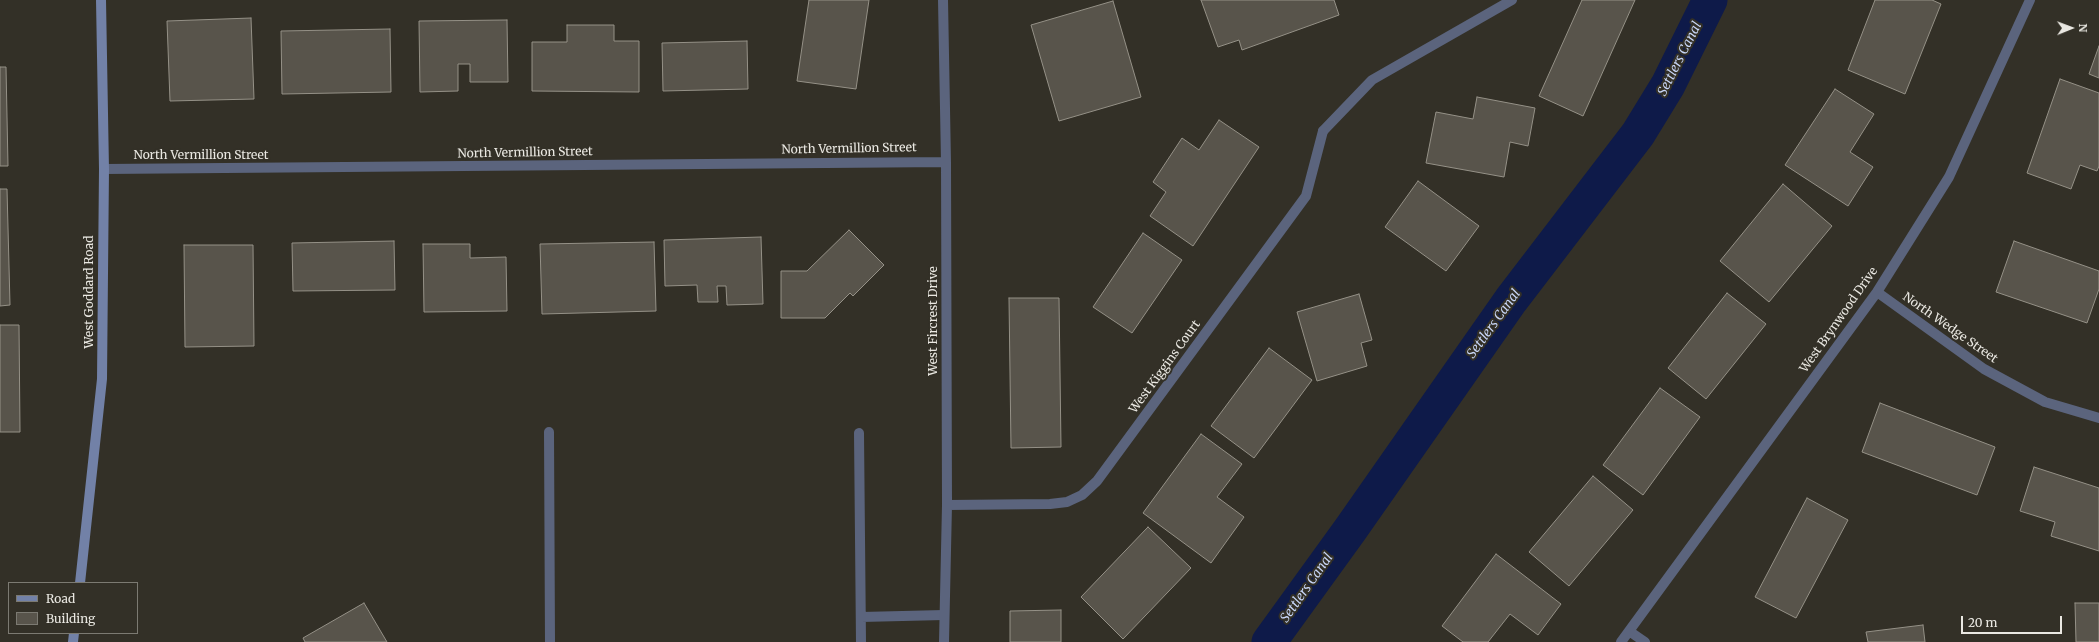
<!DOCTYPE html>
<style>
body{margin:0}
#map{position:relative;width:2099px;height:642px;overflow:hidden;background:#333027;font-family:Merriweather,serif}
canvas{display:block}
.legend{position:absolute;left:8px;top:582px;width:130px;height:52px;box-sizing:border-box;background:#333027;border:1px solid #7c7a72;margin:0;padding:5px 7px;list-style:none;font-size:12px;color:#eae8e2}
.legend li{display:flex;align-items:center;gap:8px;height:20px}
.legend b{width:20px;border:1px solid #7c7a72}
.north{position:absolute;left:2051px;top:8px;width:40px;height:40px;-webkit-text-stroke:3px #333027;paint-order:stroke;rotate:89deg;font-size:11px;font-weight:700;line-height:16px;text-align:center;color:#eae8e2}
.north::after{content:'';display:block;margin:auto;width:14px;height:18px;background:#eae8e2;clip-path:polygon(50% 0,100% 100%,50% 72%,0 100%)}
.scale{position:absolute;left:1961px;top:616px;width:101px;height:18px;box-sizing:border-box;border:2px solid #eae8e2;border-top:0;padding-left:5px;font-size:12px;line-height:14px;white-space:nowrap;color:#eae8e2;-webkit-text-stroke:3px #333027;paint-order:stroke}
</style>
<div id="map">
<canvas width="2099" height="642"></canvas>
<ul class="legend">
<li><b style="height:5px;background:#7281a7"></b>Road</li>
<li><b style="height:11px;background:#58544b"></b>Building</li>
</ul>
<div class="north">N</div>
<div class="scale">20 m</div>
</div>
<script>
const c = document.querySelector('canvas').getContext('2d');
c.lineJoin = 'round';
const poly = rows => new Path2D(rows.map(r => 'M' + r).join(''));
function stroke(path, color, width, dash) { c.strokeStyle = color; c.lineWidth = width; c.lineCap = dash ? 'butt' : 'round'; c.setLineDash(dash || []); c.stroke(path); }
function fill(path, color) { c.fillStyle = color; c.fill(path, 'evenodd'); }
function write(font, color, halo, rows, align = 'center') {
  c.font = font + ' Merriweather,serif'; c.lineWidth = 4; c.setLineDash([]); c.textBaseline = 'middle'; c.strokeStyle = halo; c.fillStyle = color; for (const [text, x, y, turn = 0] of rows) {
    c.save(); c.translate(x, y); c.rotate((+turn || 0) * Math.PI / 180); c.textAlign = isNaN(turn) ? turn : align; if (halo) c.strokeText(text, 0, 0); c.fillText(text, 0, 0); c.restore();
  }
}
const canal = poly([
 [1269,642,1350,530,1511,300,1638,134,1668,85,1710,0]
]);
const building = poly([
 [809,0,869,0,856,89,797,81,809,0],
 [1201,0,1334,0,1339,15,1242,50,1239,40,1218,47,1201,0],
 [1582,0,1635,0,1583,116,1539,96,1582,0],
 [1875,0,1932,0,1941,4,1905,94,1848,70,1875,0],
 [1113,1,1141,97,1059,121,1031,25,1113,1],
 [251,18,254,99,170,101,167,21,251,18],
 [507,20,508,82,470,82,470,64,458,64,458,91,420,92,419,21,507,20],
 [567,25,614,25,614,41,639,41,639,92,532,91,532,42,567,42,567,25],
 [390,29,391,92,282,94,281,31,390,29],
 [747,41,748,89,663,91,662,43,747,41],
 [2099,46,2099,78,2089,74,2099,46],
 [0,67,6,67,8,166,0,166,0,67],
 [2060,79,2099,93,2099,166,2097,171,2080,165,2071,189,2027,173,2060,79],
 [1835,89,1874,114,1850,152,1873,167,1848,206,1785,165,1835,89],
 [1477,97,1535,108,1528,146,1510,142,1504,177,1426,163,1436,112,1473,119,1477,97],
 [1219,120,1259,147,1193,246,1150,216,1166,192,1153,182,1182,138,1199,150,1219,120],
 [1418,181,1479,226,1446,271,1385,227,1418,181],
 [1783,184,1832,226,1769,302,1720,261,1783,184],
 [0,189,7,189,10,305,0,306,0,189],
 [849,230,884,265,853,296,850,293,825,318,781,318,781,271,807,271,849,230],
 [1143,233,1182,260,1132,333,1093,307,1143,233],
 [761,237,763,304,727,305,726,286,717,286,718,302,698,302,697,285,665,286,664,240,761,237],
 [394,241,395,290,293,291,292,243,394,241],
 [2014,241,2099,271,2099,289,2087,323,1996,292,2014,241],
 [654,242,656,311,542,314,540,244,654,242],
 [423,244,470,244,470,258,506,257,507,311,424,312,423,244],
 [184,245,253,245,254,346,185,347,184,245],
 [1727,293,1766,324,1706,399,1668,368,1727,293],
 [1359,294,1372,340,1361,343,1367,366,1317,381,1297,312,1359,294],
 [1009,298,1059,298,1061,447,1011,448,1009,298],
 [0,325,19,325,20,432,0,432,0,325],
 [1269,348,1312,380,1254,458,1211,426,1269,348],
 [1660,388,1700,417,1643,495,1603,465,1660,388],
 [1880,403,1995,447,1977,495,1862,452,1880,403],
 [1201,434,1242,464,1217,497,1244,517,1211,563,1143,513,1201,434],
 [2034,467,2099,488,2099,551,2051,536,2055,522,2020,511,2034,467],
 [1593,476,1633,510,1569,586,1529,552,1593,476],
 [1807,498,1848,520,1796,618,1755,597,1807,498],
 [1148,527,1191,568,1123,639,1081,597,1148,527],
 [1496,554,1561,604,1538,635,1510,614,1488,642,1463,642,1442,626,1496,554],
 [364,603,387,642,305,642,303,638,364,603],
 [2075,603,2099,603,2099,642,2076,642,2075,603],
 [1061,610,1061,642,1010,642,1010,611,1061,610],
 [1923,625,1925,642,1868,642,1866,632,1923,625]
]);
const lane = poly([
 [1323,131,1372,80,1512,0],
 [549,432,550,642],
 [859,433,861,642],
 [861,617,944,615]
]);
const street = poly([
 [943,0,946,162,947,505,944,642],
 [104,169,946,162],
 [1877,292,1984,369,2045,402,2099,418],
 [947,505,1050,504,1067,502,1082,495,1097,481,1306,196,1323,131],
 [1629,631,1645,642],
 [1621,642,1877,292,1949,177,2030,0]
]);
const secondary = poly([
 [80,583,102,379,104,169,101,0],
 [73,642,74,633]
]);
const streetNames = [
 ["North Vermillion Street",849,149,-1],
 ["North Vermillion Street",525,153,-1],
 ["North Vermillion Street",201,156],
 ["West Goddard Road",90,292,-90],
 ["West Brynwood Drive",1839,320,-55],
 ["West Fircrest Drive",934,321,-90],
 ["North Wedge Street",1950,328,35],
 ["West Kiggins Court",1165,367,-54]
];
const waterNames = [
 ["Settlers Canal",1680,59,-63],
 ["Settlers Canal",1494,324,-54],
 ["Settlers Canal",1307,588,-55]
];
stroke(canal, '#0e1a49', 35);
fill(building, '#58544b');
stroke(building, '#959187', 1);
stroke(lane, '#5b647d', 10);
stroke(street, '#5b647d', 10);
stroke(secondary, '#7281a7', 10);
write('12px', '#eae8e2', '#333027', streetNames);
write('italic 13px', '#c8d6f7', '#333027', waterNames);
</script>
